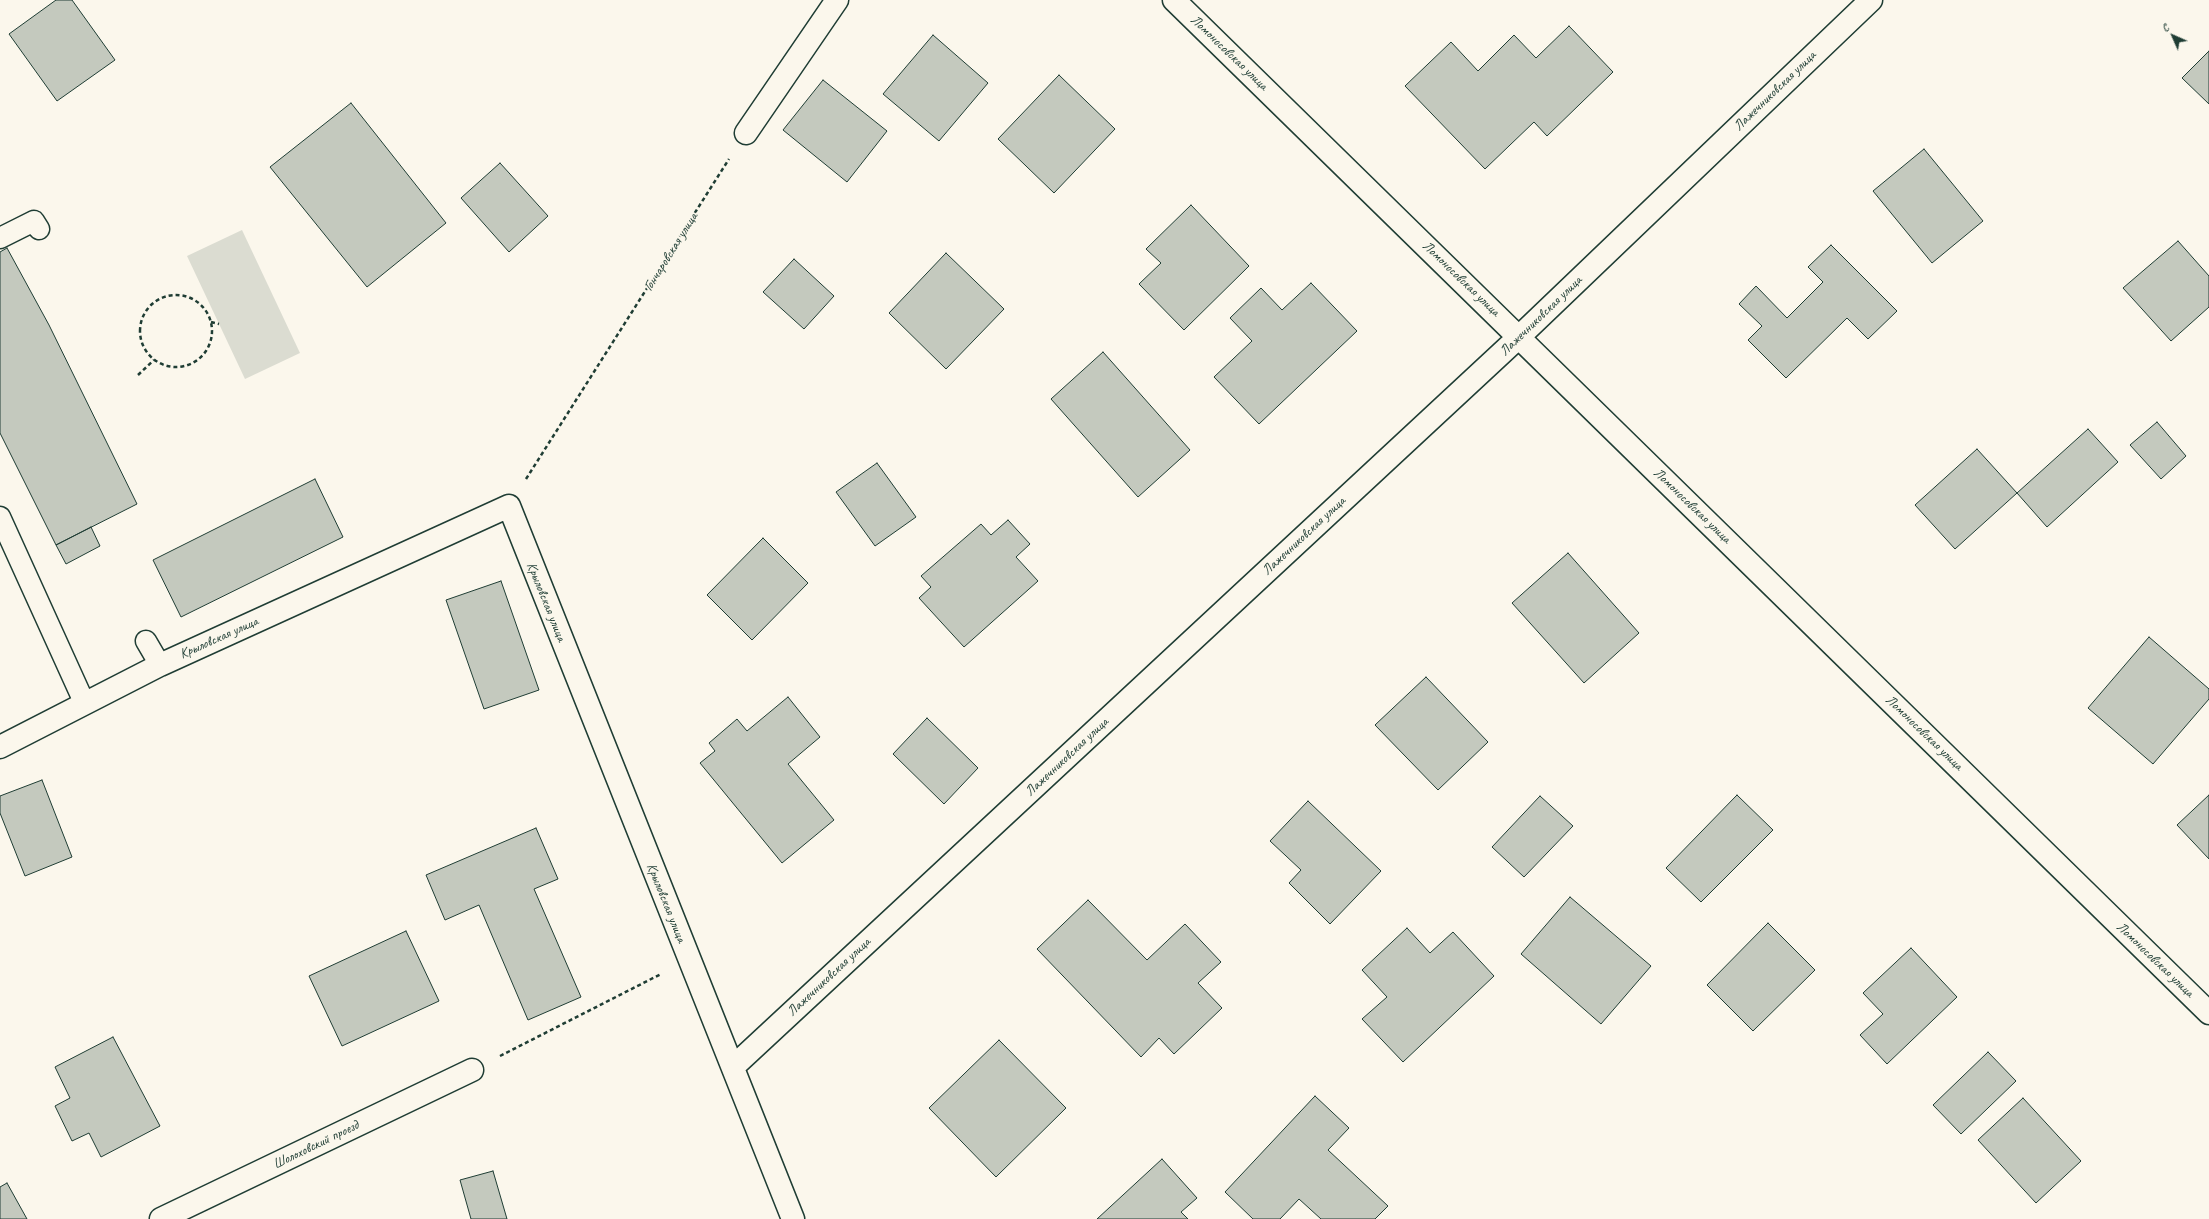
<!DOCTYPE html>
<meta charset="utf-8">
<style>
body{margin:0}
#map{position:relative;width:2209px;height:1219px;overflow:hidden;background:#fbf7ec;font-family:Caveat,sans-serif}
canvas{display:block}
.north{position:absolute;left:2153px;top:16px;width:40px;height:40px;-webkit-text-stroke:3px #fbf7ec;paint-order:stroke;rotate:315deg;font-size:11px;font-weight:700;line-height:16px;text-align:center;color:#1f3d34}
.north::after{content:'';display:block;margin:auto;width:14px;height:18px;background:#1f3d34;clip-path:polygon(50% 0,100% 100%,50% 72%,0 100%)}
</style>
<div id="map">
<canvas width="2209" height="1219"></canvas>
<div class="north">С</div>
</div>
<script>
const c = document.querySelector('canvas').getContext('2d');
c.lineJoin = 'round';
function fill(path, color) { c.fillStyle = color; c.fill(path, 'evenodd'); }
const poly = rows => new Path2D(rows.map(r => 'M' + r).join(''));
function stroke(path, color, width, dash) { c.strokeStyle = color; c.lineWidth = width; c.lineCap = dash ? 'butt' : 'round'; c.setLineDash(dash || []); c.stroke(path); }
function write(font, color, halo, rows, align = 'center') {
  c.font = font + ' Caveat,sans-serif'; c.lineWidth = 3.5; c.setLineDash([]); c.textBaseline = 'middle'; c.strokeStyle = halo; c.fillStyle = color; for (const [text, x, y, turn = 0] of rows) {
    c.save(); c.translate(x, y); c.rotate((+turn || 0) * Math.PI / 180); c.textAlign = isNaN(turn) ? turn : align; if (halo) c.strokeText(text, 0, 0); c.fillText(text, 0, 0); c.restore();
  }
}
const green = poly([
 [242,230,300,353,245,379,187,256]
]);
const building = poly([
 [56,0,72,0,115,60,57,101,9,34,56,0],
 [1569,26,1613,72,1547,136,1534,122,1485,169,1405,86,1451,42,1478,71,1514,35,1536,58,1569,26],
 [933,35,988,83,939,141,883,94,933,35],
 [2209,51,2209,104,2182,78,2209,51],
 [1059,75,1115,129,1054,193,998,139,1059,75],
 [823,80,887,131,847,182,783,130,823,80],
 [351,103,446,223,367,287,270,167,351,103],
 [1924,149,1983,221,1932,263,1873,191,1924,149],
 [500,163,548,216,509,252,461,198,500,163],
 [1191,205,1249,266,1184,330,1139,284,1161,263,1146,249,1191,205],
 [2178,241,2209,276,2209,307,2171,341,2123,288,2178,241],
 [1831,245,1897,311,1868,339,1847,318,1786,378,1748,340,1762,326,1739,304,1756,286,1787,318,1823,282,1808,267,1831,245],
 [7,248,49,325,137,504,56,545,0,433,0,252,7,248],
 [946,253,1004,309,946,369,889,313,946,253],
 [794,259,834,296,804,329,763,292,794,259],
 [1311,283,1357,331,1259,424,1214,377,1252,341,1230,318,1261,288,1282,310,1311,283],
 [1103,352,1190,450,1138,497,1051,399,1103,352],
 [2157,422,2186,456,2161,479,2130,445,2157,422],
 [2088,429,2118,462,2047,527,2017,493,2088,429],
 [1977,449,2017,493,1955,549,1915,505,1977,449],
 [877,463,916,517,875,546,836,492,877,463],
 [315,479,343,537,181,617,153,560,315,479],
 [1008,520,1030,544,1016,557,1038,581,964,647,919,598,931,587,921,576,981,524,991,535,1008,520],
 [91,527,100,546,66,564,56,545,91,527],
 [763,538,808,583,752,640,707,595,763,538],
 [1568,553,1639,633,1584,683,1512,603,1568,553],
 [501,581,539,690,484,709,446,600,501,581],
 [2149,637,2209,689,2209,699,2153,764,2088,708,2149,637],
 [1426,677,1488,742,1438,790,1375,725,1426,677],
 [788,697,820,737,788,764,834,820,782,863,700,763,715,751,709,743,737,719,747,731,788,697],
 [927,718,978,768,944,804,893,754,927,718],
 [42,780,72,857,25,876,0,813,0,796,42,780],
 [1737,795,1773,830,1701,902,1666,868,1737,795],
 [2209,795,2209,859,2177,825,2209,795],
 [1540,796,1573,826,1524,877,1492,847,1540,796],
 [1308,801,1381,871,1330,924,1289,883,1301,870,1270,841,1308,801],
 [536,828,558,879,534,889,581,997,528,1020,479,905,445,920,426,875,536,828],
 [1570,897,1651,966,1601,1024,1521,954,1570,897],
 [1088,900,1147,960,1185,924,1221,962,1198,983,1222,1008,1174,1054,1159,1038,1141,1057,1037,949,1088,900],
 [1768,923,1815,970,1753,1031,1707,985,1768,923],
 [1407,928,1430,953,1453,932,1494,976,1403,1062,1362,1019,1387,997,1362,970,1407,928],
 [406,931,439,1001,342,1046,309,976,406,931],
 [1911,948,1957,997,1887,1064,1860,1035,1883,1014,1863,993,1911,948],
 [113,1037,160,1126,101,1157,89,1133,72,1141,55,1106,70,1098,55,1067,113,1037],
 [999,1040,1066,1108,996,1177,929,1108,999,1040],
 [1988,1052,2016,1081,1961,1134,1933,1105,1988,1052],
 [1315,1096,1349,1128,1328,1150,1388,1206,1375,1219,1321,1219,1299,1199,1280,1219,1253,1219,1225,1192,1315,1096],
 [2023,1098,2081,1161,2036,1203,1978,1140,2023,1098],
 [1162,1159,1197,1198,1181,1212,1188,1219,1097,1219,1162,1159],
 [493,1171,507,1219,471,1219,460,1180,493,1171],
 [7,1183,27,1219,0,1219,0,1187,7,1183]
]);
const path = poly([
 '140 331a36 36 0 1 1 72 0a36 36 0 1 1-72 0Z',
 [211,322,219,324],
 [138,375,154,360],
 [526,479,729,159],
 [500,1056,661,974]
]);
const lane = poly([
 [0,238,34,221,39,229],
 [0,517,84,702],
 [146,641,160,665]
]);
const street = poly([
 [1174,0,2209,1013],
 [746,133,837,0],
 [0,747,160,665,509,506,793,1219],
 [733,1067,1520,336,1871,0],
 [161,1219,472,1070]
]);
const streetNames = [
 ["Ломоносовская улица",1229,53,44],
 ["Лажечниковская улица",1775,91,-44],
 ["Гончаровская улица",671,252,-58],
 ["Ломоносовская улица",1461,279,44],
 ["Лажечниковская улица",1541,316,-44],
 ["Ломоносовская улица",1692,506,44],
 ["Лажечниковская улица",1304,536,-43],
 ["Крыловская улица",546,602,68],
 ["Крыловская улица",219,638,-24],
 ["Ломоносовская улица",1924,733,44],
 ["Лажечниковская улица",1067,757,-43],
 ["Крыловская улица",666,903,68],
 ["Ломоносовская улица",2155,960,44],
 ["Лажечниковская улица",829,977,-43],
 ["Шолоховский проезд",316,1145,-26]
];
fill(green, '#dbdcd1');
fill(building, '#c4c9be');
stroke(building, '#1f3d34', 1);
stroke(lane, '#1f3d34', 23);
stroke(street, '#1f3d34', 25);
stroke(path, '#1f3d34', 2.5, [4, 3]);
stroke(lane, '#fbf7ec', 20);
stroke(street, '#fbf7ec', 22);
write('14px', '#1f3d34', '#fbf7ec', streetNames);
</script>
